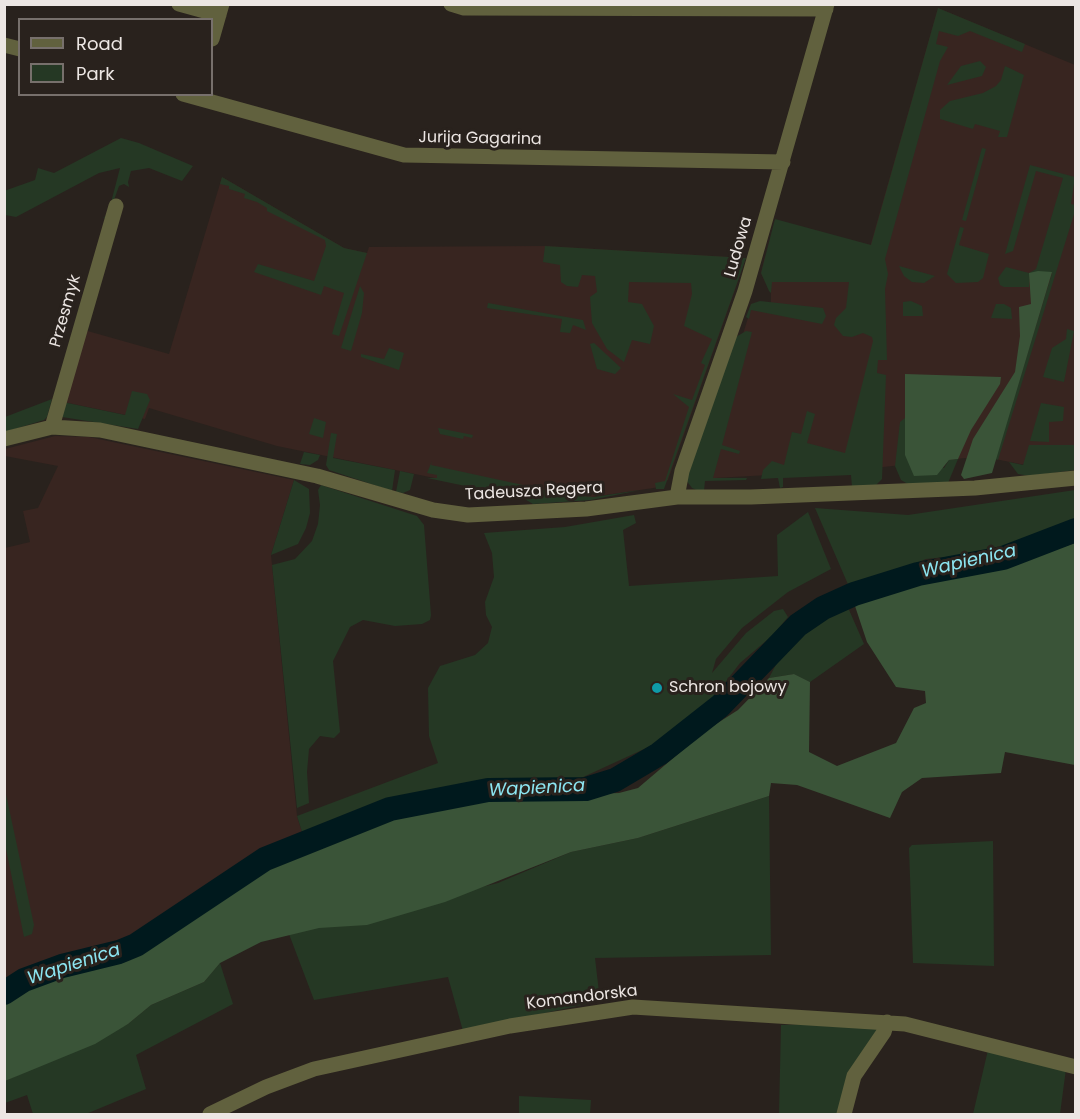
<!DOCTYPE html>
<style>
body{margin:0}
#map{position:relative;width:1080px;height:1119px;overflow:hidden;background:#29221d;font-family:Poppins,sans-serif}
canvas{display:block}
.frame{position:absolute;inset:0;border:6px solid #ece6e3;pointer-events:none}
.legend{position:absolute;left:18px;top:18px;width:195px;height:78px;box-sizing:border-box;background:#29221d;border:2px solid #77706c;margin:0;padding:8px 10px;list-style:none;font-size:18px;color:#ece6e3}
.legend li{display:flex;align-items:center;gap:12px;height:30px}
.legend b{width:30px;border:2px solid #77706c}
</style>
<div id="map">
<canvas width="1080" height="1119"></canvas>
<div class="frame"></div>
<ul class="legend">
<li><b style="height:8px;background:#61613e"></b>Road</li>
<li><b style="height:16px;background:#253824"></b>Park</li>
</ul>
</div>
<script>
const c = document.querySelector('canvas').getContext('2d');
c.lineJoin = 'round';
function fill(path, color) { c.fillStyle = color; c.fill(path, 'evenodd'); }
const poly = rows => new Path2D(rows.map(r => 'M' + r).join(''));
function stroke(path, color, width, dash) { c.strokeStyle = color; c.lineWidth = width; c.lineCap = dash ? 'butt' : 'round'; c.setLineDash(dash || []); c.stroke(path); }
function write(font, color, halo, rows, align = 'center') {
  c.font = font + ' Poppins,sans-serif'; c.lineWidth = 6; c.setLineDash([]); c.textBaseline = 'middle'; c.strokeStyle = halo; c.fillStyle = color; for (const [text, x, y, turn = 0] of rows) {
    c.save(); c.translate(x, y); c.rotate((+turn || 0) * Math.PI / 180); c.textAlign = isNaN(turn) ? turn : align; if (halo) c.strokeText(text, 0, 0); c.fillText(text, 0, 0); c.restore();
  }
}
const industrial = poly([
 [938,8,1075,65,1075,461,1030,466,995,459,965,458,856,470,698,479,752,305,771,302,771,293,761,273,765,256,860,282],
 [222,177,344,248,367,253,369,247,545,246,746,258,668,480,660,487,586,498,543,500,277,446,149,408,145,419,63,402,84,330,169,354],
 [55,436,89,437,294,480,271,555,297,816,302,832,212,887,133,943,55,964,21,978,5,989,5,548,30,542,23,511,38,508,58,466,5,456,5,449]
]);
const green = poly([
 [938,8,1025,44,1022,52,970,31,958,36,939,31,936,44,948,47,940,61,885,259,888,274,885,289,887,360,878,360,877,373,886,375,882,479,875,486,852,487,851,475,783,478,783,487,780,488,778,478,761,479,763,470,772,461,784,465,792,432,801,434,807,411,815,414,807,443,845,453,873,341,872,337,863,333,852,337,843,336,834,325,836,318,846,308,849,282,772,282,771,293,769,291,761,273,775,219,871,245],
 [980,61,986,67,982,76,947,85,961,66],
 [1005,66,1024,75,1007,137,998,137,1000,131,975,124,973,129,940,119,940,110,950,101,983,93,996,86,1001,80],
 [121,138,139,143,193,166,182,181,149,168,131,171,128,182,129,187,124,184,119,186,108,217,103,218,108,214,120,168,99,173,16,217,5,215,4,191,35,180,38,168,54,173],
 [982,148,986,149,966,221,962,220],
 [1030,165,1075,177,1071,204,1075,205,1075,211,998,460,995,459,1052,273,1030,273,1029,287,1004,287,1000,285,998,278,1006,267,1029,273,1036,269,1063,178,1036,171,1013,251,1005,254],
 [222,177,344,248,367,253,339,336,332,334,344,293,324,286,321,295,254,272,258,264,314,281,326,246,325,240,267,211,267,208,257,202,244,198,245,194,229,189,229,186,220,184],
 [960,227,964,228,959,245,989,254,983,278,978,282,956,283,947,274],
 [545,246,746,258,664,489,656,489,655,483,665,481,689,407,673,394,692,400,705,365,701,363,712,339,684,326,692,294,691,283,629,282,628,302,642,304,654,326,650,344,632,340,624,362,607,349,592,323,590,297,597,292,595,276,582,275,578,287,567,286,561,282,560,265,543,262],
 [899,266,935,276,924,283,912,282,904,276],
 [360,286,364,293,362,313,351,351,341,348],
 [760,301,823,308,826,316,822,324,751,310,749,319,746,317,751,304],
 [911,301,922,306,923,316,903,316,903,302],
 [488,303,583,320,586,330,573,325,570,333,560,332,562,319,487,308],
 [996,304,1004,304,1011,308,1012,319,991,318],
 [1067,329,1074,331,1064,382,1043,377,1052,348,1066,339],
 [746,331,752,332,722,445,740,451,739,454,721,449,713,478,747,478,746,480,705,481,704,491,699,491,692,488,686,480,736,337],
 [594,343,621,368,615,374,597,369,590,344],
 [389,348,404,353,399,370,361,357,361,354,384,359],
 [132,391,147,394,150,400,138,429,62,417,63,402,125,415],
 [52,399,47,417,44,420,5,432,5,417],
 [1041,403,1064,407,1063,421,1049,422,1049,442,1030,441],
 [314,418,326,422,323,438,309,434],
 [905,418,905,455,944,468,949,460,958,459,948,483,908,484,901,480,895,466,900,422],
 [438,428,473,435,472,438,464,436,463,439,440,434],
 [331,433,337,434,333,458,395,470,392,491,329,470,326,465],
 [1029,445,1075,445,1075,470,1030,476,1018,474,1009,462,1023,465],
 [304,452,320,455,318,460,310,465,300,464],
 [432,461,431,465,569,495,594,497,640,490,591,500,533,504,523,498,427,478,437,478,437,475,427,473],
 [400,471,414,474,410,490,403,493,396,492],
 [294,480,309,489,310,513,306,528,298,544,271,555],
 [321,485,417,516,424,525,431,615,430,620,422,624,395,626,363,620,350,627,333,661,340,732,334,738,320,736,309,749,307,772,309,803,297,808,272,565,295,559,312,541,318,524,320,505,318,490],
 [1075,490,1075,518,1049,533,976,554,926,559,850,589,815,508,908,515],
 [808,512,831,569,788,592,742,628,716,659,712,673,746,633,774,611,783,609,788,617,773,635,740,663,717,693,690,722,655,744,581,778,489,783,448,788,389,803,302,832,297,816,438,763,429,736,428,688,440,666,475,655,488,643,492,627,486,615,485,602,494,577,492,553,484,533,565,527,634,515,636,523,623,530,629,586,778,576,777,535],
 [846,603,864,644,810,682,794,674,769,678,784,649,811,622],
 [4,785,34,925,32,934,24,937,5,844],
 [769,796,771,955,595,958,600,1001,463,1031,448,977,314,1000,289,934,498,883,571,852,638,838],
 [993,841,994,966,913,963,909,848,912,845],
 [220,963,233,1004,136,1055,146,1089,86,1114,33,1114,27,1095,5,1103,5,1081,128,1024,151,1005,204,982],
 [839,1023,875,1026,878,1030,840,1114,779,1114,781,1025],
 [988,1050,1066,1069,1060,1114,973,1114],
 [519,1096,591,1100,590,1114,519,1114]
]);
const forest = poly([
 [1038,271,1052,272,992,473,964,479,961,475,973,439,1015,372,1020,336,1019,307,1031,304,1029,273],
 [905,374,1001,377,1000,384,971,430,958,459,949,460,937,475,914,476,905,455],
 [1075,543,1075,765,1005,752,1001,773,922,778,902,792,890,818,797,785,771,783,769,796,638,838,571,852,445,902,367,925,319,928,261,942,220,963,204,982,151,1005,128,1024,95,1044,5,1081,5,998,26,984,63,970,122,956,138,948,216,894,268,863,393,819,489,798,619,793,638,788,705,731,738,710,769,678,794,674,810,682,809,752,837,766,896,743,914,708,926,703,925,691,896,687,867,642,853,600,1011,564]
]);
const river = poly([
 [4,993,24,980,62,966,119,952,136,945,265,859,390,809,488,790,586,789,615,780,659,754,720,706,798,625,823,608,854,594,918,574,1003,558,1076,530]
]);
const minor = poly([
 [179,4,219,15],
 [451,4,464,8,826,9],
 [212,39,222,4],
 [4,45,20,49],
 [183,94,404,155,783,162],
 [52,427,116,206],
 [4,439,52,427,100,430,317,476,433,510,468,515,586,509,677,497,751,497,975,488,1076,478],
 [677,497,682,471,745,291,827,4],
 [210,1114,266,1087,314,1069,510,1026,633,1007,905,1024,1076,1067],
 [844,1114,854,1076,884,1032,887,1022]
]);
const markers = [
 [657,688,6,"#0f9aa8"]
];
const streetNames = [
 ["Jurija Gagarina",480,139,1],
 ["Ludowa",739,247,-74],
 ["Przesmyk",66,311,-74],
 ["Tadeusza Regera",534,492,-3],
 ["Komandorska",582,998,-7]
];
const poiNames = [
 ["Schron bojowy",669,688]
];
const waterNames = [
 ["Wapienica",969,562,-13],
 ["Wapienica",537,789,-3],
 ["Wapienica",74,965,-18]
];
fill(industrial, '#382520');
fill(green, '#253824');
fill(forest, '#3a5438');
stroke(river, '#00191d', 24);
stroke(minor, '#61613e', 15);
for (const [x, y, r, color] of markers) { const dot = new Path2D(); dot.arc(x, y, r, 0, 2 * Math.PI); c.fillStyle = color; c.fill(dot); stroke(dot, '#29221d', 2); }
write('16px', '#ece6e3', '#29221d', streetNames);
write('16px', '#ece6e3', '#29221d', poiNames, 'left');
write('italic 18px', '#8ce5f1', '#29221d', waterNames);
</script>
